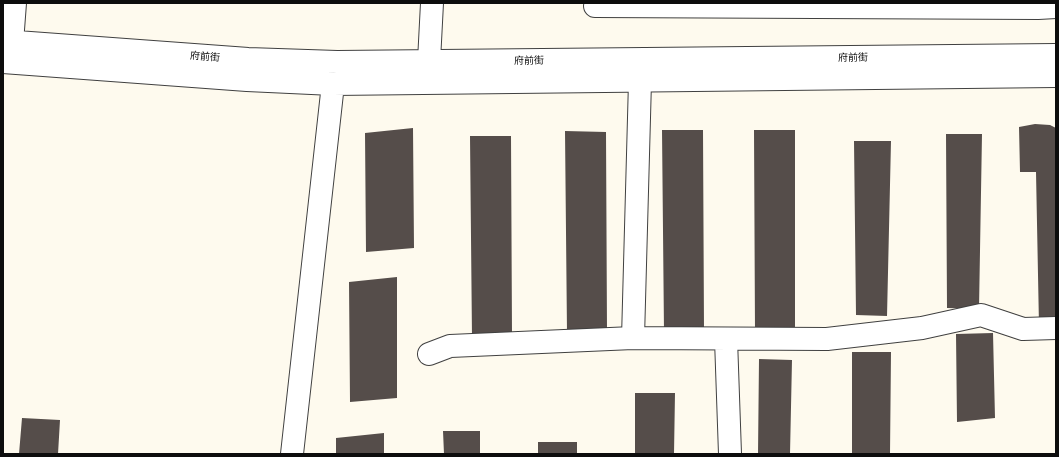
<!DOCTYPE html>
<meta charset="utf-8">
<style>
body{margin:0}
#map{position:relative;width:1059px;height:457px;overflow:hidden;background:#fefaee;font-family:Georgia,serif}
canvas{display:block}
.frame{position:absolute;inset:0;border:4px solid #0d0d0d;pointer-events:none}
</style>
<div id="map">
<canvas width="1059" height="457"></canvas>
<div class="frame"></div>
</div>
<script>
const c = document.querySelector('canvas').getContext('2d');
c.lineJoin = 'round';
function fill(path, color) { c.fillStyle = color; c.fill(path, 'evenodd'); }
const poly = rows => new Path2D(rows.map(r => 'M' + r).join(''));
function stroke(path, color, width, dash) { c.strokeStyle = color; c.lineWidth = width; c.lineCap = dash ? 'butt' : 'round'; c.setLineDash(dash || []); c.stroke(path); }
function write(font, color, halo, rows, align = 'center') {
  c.font = font + ' Georgia,"Noto Sans SC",serif'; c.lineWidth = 4; c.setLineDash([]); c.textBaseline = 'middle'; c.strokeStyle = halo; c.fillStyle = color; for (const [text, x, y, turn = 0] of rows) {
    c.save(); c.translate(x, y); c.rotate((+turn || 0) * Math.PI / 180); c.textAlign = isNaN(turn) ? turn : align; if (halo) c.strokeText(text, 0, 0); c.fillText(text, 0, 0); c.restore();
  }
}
const building = poly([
 [1035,124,1050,125,1056,128,1056,325,1039,326,1036,172,1020,172,1019,127],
 [413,128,414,248,366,252,365,133],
 [662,130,703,130,704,330,664,332],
 [754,130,795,130,795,331,755,332],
 [565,131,606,132,607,332,567,333],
 [946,134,982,134,979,309,947,308],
 [470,136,511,136,512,336,472,338],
 [854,141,891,141,887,316,856,315],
 [397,277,397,398,350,402,349,282],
 [993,333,995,418,957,422,956,334],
 [852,352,891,352,890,454,852,454],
 [759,359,792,360,790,454,758,454],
 [635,393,675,393,674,454,635,454],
 [22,418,60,420,58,454,19,454],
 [443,431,480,431,480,454,444,454],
 [384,433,384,454,336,454,336,438],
 [538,442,577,442,577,454,538,454]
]);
const minor = poly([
 [595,6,1038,8,1056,7],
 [3,41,248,59,337,62,1056,55],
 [11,56,15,3],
 [429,61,432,3],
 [3,62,247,80,333,84,1056,76],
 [633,338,827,339,922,328,981,315,1023,329,1056,328],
 [726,339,730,454],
 [429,354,450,346,633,338,640,81],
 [292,454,333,84]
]);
const streetNames = [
 ["府前街",205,56,4],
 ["府前街",853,57,-1],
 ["府前街",529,60,-1]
];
fill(building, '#554d4a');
stroke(minor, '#404040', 24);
stroke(minor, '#fff', 22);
write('10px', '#0d0d0d', '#fff', streetNames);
</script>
